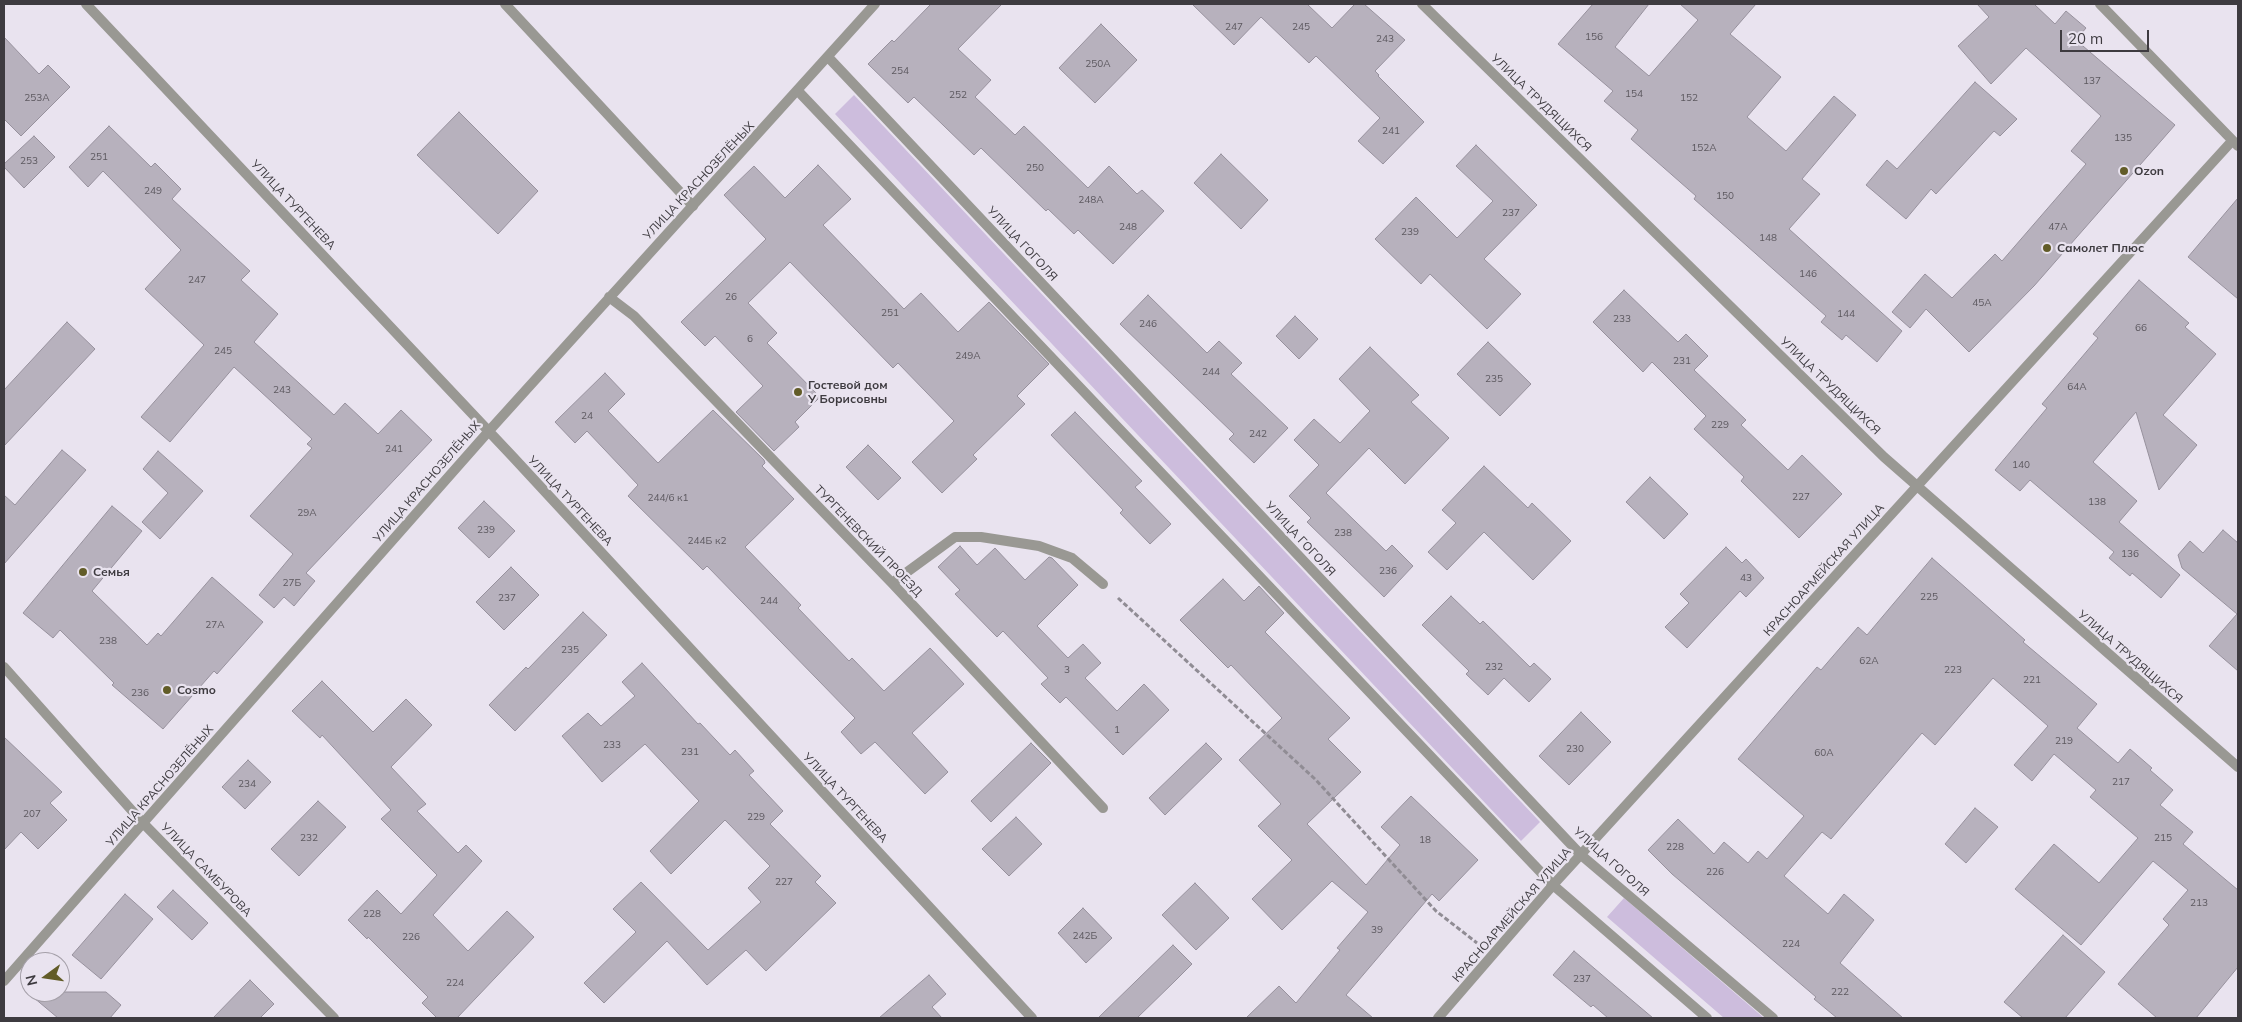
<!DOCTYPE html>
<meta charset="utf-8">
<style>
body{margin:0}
#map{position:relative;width:2242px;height:1022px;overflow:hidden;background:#e9e3ef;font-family:Mulish,sans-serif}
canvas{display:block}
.frame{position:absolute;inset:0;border:5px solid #3e3b40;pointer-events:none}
.north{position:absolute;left:20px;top:952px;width:50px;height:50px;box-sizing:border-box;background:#e9e3ef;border:1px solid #a5a0a9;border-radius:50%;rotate:256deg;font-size:14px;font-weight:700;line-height:20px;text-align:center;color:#3e3b40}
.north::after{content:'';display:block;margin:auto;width:18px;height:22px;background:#625c28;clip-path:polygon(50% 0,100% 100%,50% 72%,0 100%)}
.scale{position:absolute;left:2060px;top:30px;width:89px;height:22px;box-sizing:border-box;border:2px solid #3e3b40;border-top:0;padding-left:6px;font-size:15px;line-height:18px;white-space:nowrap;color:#3e3b40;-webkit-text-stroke:4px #e9e3ef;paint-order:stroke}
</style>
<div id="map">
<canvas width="2242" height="1022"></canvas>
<div class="frame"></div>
<div class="north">N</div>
<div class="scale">20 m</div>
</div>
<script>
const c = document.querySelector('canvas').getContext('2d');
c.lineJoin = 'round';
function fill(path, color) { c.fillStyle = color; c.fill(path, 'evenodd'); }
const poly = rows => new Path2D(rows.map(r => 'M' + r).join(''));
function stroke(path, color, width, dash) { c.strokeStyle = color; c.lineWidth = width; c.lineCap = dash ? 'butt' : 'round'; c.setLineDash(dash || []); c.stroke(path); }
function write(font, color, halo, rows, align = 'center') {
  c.font = font + ' Mulish,sans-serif'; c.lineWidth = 4.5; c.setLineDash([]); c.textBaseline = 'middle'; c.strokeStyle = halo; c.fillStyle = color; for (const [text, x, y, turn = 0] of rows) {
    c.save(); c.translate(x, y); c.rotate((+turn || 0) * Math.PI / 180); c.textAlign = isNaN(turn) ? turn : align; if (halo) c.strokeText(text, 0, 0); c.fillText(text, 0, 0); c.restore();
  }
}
const green = poly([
 [854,95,1540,822,1521,841,835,114],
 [1624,898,1764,1018,1724,1018,1607,917]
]);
const building = poly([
 [931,4,1002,4,958,49,991,80,975,97,1015,135,1024,126,1088,188,1109,166,1137,194,1142,190,1164,211,1113,264,1078,230,1074,234,1048,209,1046,211,981,148,974,155,914,97,908,103,868,64,892,40,894,42,931,4],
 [1192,4,1307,4,1332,28,1355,4,1364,4,1405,40,1375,71,1379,75,1378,76,1424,122,1383,164,1358,141,1380,118,1316,56,1309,63,1261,17,1234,45,1192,4],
 [1593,4,1649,4,1615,47,1649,76,1698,20,1680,4,1756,4,1730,34,1781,77,1747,117,1786,151,1834,96,1856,115,1802,179,1820,194,1789,229,1902,331,1877,362,1846,335,1842,340,1821,322,1826,316,1694,199,1696,196,1631,139,1638,130,1604,101,1613,91,1558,44,1593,4],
 [1977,4,2034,4,2055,24,2066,11,2086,28,2076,40,2175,125,2034,286,1969,352,1926,309,1910,328,1892,312,1925,274,1952,298,1995,254,2002,261,2086,164,2071,151,2101,116,2026,48,1991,84,1958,46,1989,17,1977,4],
 [1101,24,1137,60,1095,103,1059,68,1101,24],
 [4,37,39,74,48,65,70,87,21,136,4,119,4,37],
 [1975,82,2017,119,2000,136,1994,131,1936,194,1931,189,1906,219,1866,185,1887,160,1897,169,1975,82],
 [459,112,538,191,498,234,417,155,459,112],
 [109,126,151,167,155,163,181,189,172,199,250,271,241,280,278,314,254,342,334,415,345,403,378,434,401,410,432,440,306,573,315,581,294,606,284,597,274,608,259,595,293,554,250,516,312,448,307,444,312,439,234,367,170,442,141,417,204,345,145,289,181,250,103,171,88,187,69,167,109,126],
 [34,136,55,157,24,188,4,167,4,164,34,136],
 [1476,145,1537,205,1484,259,1521,294,1487,329,1430,274,1421,284,1375,239,1416,197,1457,238,1493,201,1456,166,1476,145],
 [1221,154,1268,200,1241,229,1194,183,1221,154],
 [818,165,851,199,823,225,904,309,921,293,958,332,989,302,1049,364,1017,396,1025,404,973,455,977,459,942,493,912,462,954,421,898,363,893,368,790,262,748,303,777,333,767,343,820,397,795,422,799,427,774,451,736,412,763,386,715,336,705,346,681,322,766,239,724,195,754,166,785,198,818,165],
 [2238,198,2238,299,2188,257,2238,198],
 [2139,280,2189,323,2185,327,2216,354,2163,415,2197,445,2159,490,2136,412,2093,462,2137,501,2119,522,2180,575,2161,598,2132,573,2130,576,2109,558,2114,552,2030,480,2020,491,1995,470,2047,408,2042,404,2098,338,2093,334,2139,280],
 [1624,290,1678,342,1686,334,1708,356,1694,370,1746,420,1741,425,1788,470,1802,455,1842,494,1799,538,1741,481,1744,477,1694,429,1706,416,1652,362,1643,372,1593,322,1624,290],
 [1148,295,1207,353,1219,341,1242,363,1231,374,1288,428,1254,463,1229,439,1234,434,1120,324,1148,295],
 [1295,316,1318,339,1299,359,1276,336,1295,316],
 [67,322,95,349,4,446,4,390,67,322],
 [1488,342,1531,384,1500,416,1457,374,1488,342],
 [1370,347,1419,395,1411,402,1449,438,1405,484,1369,448,1326,493,1386,551,1392,545,1413,566,1384,597,1307,522,1311,518,1289,496,1319,465,1294,440,1314,419,1340,443,1370,411,1339,379,1370,347],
 [605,373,625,394,608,411,658,463,713,410,764,460,765,463,762,466,794,499,745,547,801,605,798,608,849,661,852,658,884,691,930,648,964,684,912,733,948,772,925,794,875,742,861,754,841,732,855,718,707,566,703,570,628,496,638,485,587,431,575,443,555,422,605,373],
 [1075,412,1142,481,1135,487,1171,524,1150,544,1120,513,1123,510,1051,435,1075,412],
 [868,445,901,478,878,500,846,467,868,445],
 [62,450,86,470,4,564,4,495,15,505,62,450],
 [158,451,203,491,160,539,142,522,168,493,143,469,158,451],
 [1484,466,1528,508,1532,503,1571,541,1533,580,1484,532,1447,570,1428,552,1456,523,1442,510,1484,466],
 [1650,477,1688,514,1664,539,1626,502,1650,477],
 [484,501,515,531,489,558,458,528,484,501],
 [112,506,142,531,92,591,147,645,158,633,161,636,212,577,263,622,217,674,214,671,163,729,112,685,114,683,60,630,53,638,23,613,112,506],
 [2223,530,2238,543,2238,671,2209,646,2237,614,2182,568,2178,555,2190,541,2203,553,2223,530],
 [960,546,977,565,995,548,1025,580,1049,557,1052,558,1078,585,1037,626,1068,658,1083,644,1101,663,1085,678,1117,711,1144,684,1169,710,1123,755,1066,697,1060,703,1041,684,1048,678,1003,631,997,637,955,594,960,590,938,567,960,546],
 [1726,547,1742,563,1746,559,1764,578,1746,597,1740,591,1687,648,1665,627,1689,603,1680,594,1726,547],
 [1932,558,2025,640,2023,642,2097,704,2077,728,2118,763,2130,749,2152,768,2150,770,2173,790,2160,805,2193,832,2183,844,2238,890,2238,967,2196,1018,2157,1018,2118,984,2169,925,2163,919,2188,890,2153,861,2081,945,2015,889,2054,844,2099,883,2138,838,2090,797,2096,790,2054,754,2032,781,2014,765,2048,726,1993,678,1935,745,1922,733,1831,839,1822,832,1784,876,1828,914,1844,894,1874,920,1840,963,1903,1018,1837,1018,1814,999,1816,997,1672,874,1648,850,1678,819,1714,854,1724,842,1748,863,1758,851,1767,859,1804,816,1738,759,1817,667,1821,670,1858,627,1867,635,1932,558],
 [511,567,539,595,504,630,476,602,511,567],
 [1223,579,1244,601,1259,586,1284,613,1265,632,1350,718,1328,739,1361,772,1307,824,1366,885,1400,845,1381,827,1411,796,1478,860,1439,901,1432,894,1346,995,1373,1018,1246,1018,1279,986,1296,1003,1340,950,1337,948,1368,912,1332,881,1282,930,1252,899,1292,860,1258,826,1281,804,1239,760,1282,718,1231,665,1228,668,1180,620,1223,579],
 [1451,596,1480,624,1483,621,1530,667,1534,663,1551,679,1529,702,1504,678,1488,695,1466,674,1469,671,1422,625,1451,596],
 [583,612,607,635,515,731,489,705,526,667,528,669,583,612],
 [642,663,698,724,700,723,730,755,735,750,754,771,749,775,783,811,770,824,821,876,815,882,836,903,766,971,746,950,707,985,667,941,604,1003,584,983,636,932,613,909,641,882,708,950,761,902,748,888,770,866,725,820,671,874,650,851,699,801,645,744,602,782,562,736,588,713,601,726,635,696,622,682,642,663],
 [322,681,373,732,406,699,432,725,391,767,426,804,417,811,458,853,466,845,482,861,433,915,468,951,507,911,534,937,457,1018,437,1018,422,1003,428,997,368,937,367,939,348,920,377,890,401,914,437,875,381,819,391,810,322,735,320,738,292,711,322,681],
 [1581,712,1611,742,1569,785,1539,756,1581,712],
 [4,737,62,792,50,803,67,820,38,849,21,832,4,850,4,737],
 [1031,743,1051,763,991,822,971,801,1031,743],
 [1206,743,1222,759,1165,815,1149,798,1206,743],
 [248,760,271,782,245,809,222,787,248,760],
 [318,801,346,827,299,876,271,849,318,801],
 [1975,808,1998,827,1966,863,1945,844,1975,808],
 [1016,817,1042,844,1009,876,982,849,1016,817],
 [1195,883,1229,918,1196,950,1162,915,1195,883],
 [173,890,208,923,192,940,157,907,173,890],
 [125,894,153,919,101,979,72,955,125,894],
 [1083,908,1112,938,1086,963,1058,933,1083,908],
 [2063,935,2105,972,2065,1018,2023,1018,2004,1002,2063,935],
 [1173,945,1192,964,1175,981,1137,1018,1098,1018,1173,945],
 [1574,951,1615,986,1653,1018,1608,1018,1593,1005,1591,1007,1553,975,1574,951],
 [929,975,946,994,932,1007,942,1018,879,1018,929,975],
 [250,980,274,1004,260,1018,213,1018,250,980],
 [27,992,106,992,121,1005,110,1018,58,1018,27,992]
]);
const path = poly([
 [1118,598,1315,779,1436,911,1477,943]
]);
const service = poly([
 [505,4,693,206]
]);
const minor = poly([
 [86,4,513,457,1032,1018],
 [1422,4,1884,457,2238,767],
 [2100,4,2238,146],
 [828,57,1581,855,1773,1018],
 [798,91,1553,885,1707,1018],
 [609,297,634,316,892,583,1103,808],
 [892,583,955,537,981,537,1039,546,1072,558,1103,584],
 [143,823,488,432,875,4],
 [1438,1018,1553,885,2232,141]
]);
const tertiary = poly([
 [4,667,143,823,334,1018],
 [4,981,143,823]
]);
const markers = [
 [2124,171,5,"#625c28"],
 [2047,248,5,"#625c28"],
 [798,392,5,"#625c28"],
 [83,572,5,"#625c28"],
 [167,690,5,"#625c28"]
];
const numberNames = [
 ["247",1234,27],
 ["245",1301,27],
 ["156",1594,37],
 ["243",1385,39],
 ["250А",1098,64],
 ["254",900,71],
 ["137",2092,81],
 ["154",1634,94],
 ["252",958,95],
 ["253А",37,98],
 ["152",1689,98],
 ["241",1391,131],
 ["135",2123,138],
 ["152А",1704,148],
 ["251",99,157],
 ["253",29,161],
 ["250",1035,168],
 ["249",153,191],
 ["150",1725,196],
 ["248А",1091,200],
 ["237",1511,213],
 ["248",1128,227],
 ["47А",2058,227],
 ["239",1410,232],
 ["148",1768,238],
 ["146",1808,274],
 ["247",197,280],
 ["26",731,297],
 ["45А",1982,303],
 ["251",890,313],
 ["144",1846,314],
 ["233",1622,319],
 ["246",1148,324],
 ["66",2141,328],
 ["6",750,339],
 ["245",223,351],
 ["249А",968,356],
 ["231",1682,361],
 ["244",1211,372],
 ["235",1494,379],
 ["64А",2077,387],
 ["243",282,390],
 ["24",587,416],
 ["229",1720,425],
 ["242",1258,434],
 ["241",394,449],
 ["140",2021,465],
 ["227",1801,497],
 ["244/6 к1",668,498],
 ["138",2097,502],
 ["29А",307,513],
 ["239",486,530],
 ["238",1343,533],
 ["244Б к2",707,541],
 ["136",2130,554],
 ["236",1388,571],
 ["43",1746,578],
 ["27Б",292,583],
 ["225",1929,597],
 ["237",507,598],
 ["244",769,601],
 ["27А",215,625],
 ["238",108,641],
 ["235",570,650],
 ["62А",1869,661],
 ["232",1494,667],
 ["3",1067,670],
 ["223",1953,670],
 ["221",2032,680],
 ["236",140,693],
 ["1",1117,730],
 ["219",2064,741],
 ["233",612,745],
 ["230",1575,749],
 ["231",690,752],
 ["60А",1824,753],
 ["217",2121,782],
 ["234",247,784],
 ["207",32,814],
 ["229",756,817],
 ["232",309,838],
 ["215",2163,838],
 ["18",1425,840],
 ["228",1675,847],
 ["226",1715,872],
 ["227",784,882],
 ["213",2199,903],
 ["228",372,914],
 ["39",1377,930],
 ["242Б",1085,936],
 ["226",411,937],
 ["224",1791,944],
 ["237",1582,979],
 ["224",455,983],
 ["222",1840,992]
];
const streetNames = [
 ["УЛИЦА ТРУДЯЩИХСЯ",1541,103,44],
 ["УЛИЦА КРАСНОЗЕЛЁНЫХ",699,181,-47],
 ["УЛИЦА ТУРГЕНЕВА",293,205,47],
 ["УЛИЦА ГОГОЛЯ",1022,244,47],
 ["УЛИЦА ТРУДЯЩИХСЯ",1830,386,44],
 ["УЛИЦА КРАСНОЗЕЛЁНЫХ",427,482,-49],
 ["УЛИЦА ТУРГЕНЕВА",570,501,47],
 ["УЛИЦА ГОГОЛЯ",1300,539,47],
 ["ТУРГЕНЕВСКИЙ ПРОЕЗД",868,541,46],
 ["КРАСНОАРМЕЙСКАЯ УЛИЦА",1824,570,-48],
 ["УЛИЦА ТРУДЯЩИХСЯ",2130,657,41],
 ["УЛИЦА КРАСНОЗЕЛЁНЫХ",160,786,-49],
 ["УЛИЦА ТУРГЕНЕВА",845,798,47],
 ["УЛИЦА ГОГОЛЯ",1611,862,42],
 ["УЛИЦА САМБУРОВА",206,870,46],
 ["КРАСНОАРМЕЙСКАЯ УЛИЦА",1512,915,-49]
];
const poiNames = [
 ["Ozon",2134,171],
 ["Самолет Плюс",2057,248],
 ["Гостевой дом",808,385],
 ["У Борисовны",808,399],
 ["Семья",93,572],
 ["Cosmo",177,690]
];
fill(green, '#cdbddd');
fill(building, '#b7b1bd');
stroke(building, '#97919d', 1);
stroke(path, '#908c94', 3, [5, 2.5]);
stroke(service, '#999893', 10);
stroke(minor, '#999893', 10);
stroke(tertiary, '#999893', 10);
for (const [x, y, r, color] of markers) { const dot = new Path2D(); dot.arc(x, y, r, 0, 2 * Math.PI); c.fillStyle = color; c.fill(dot); stroke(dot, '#e9e3ef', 2); }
write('10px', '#5c585f', null, numberNames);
write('12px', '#3e3b40', '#e9e3ef', streetNames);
write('bold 12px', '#3e3b40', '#e9e3ef', poiNames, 'left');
</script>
